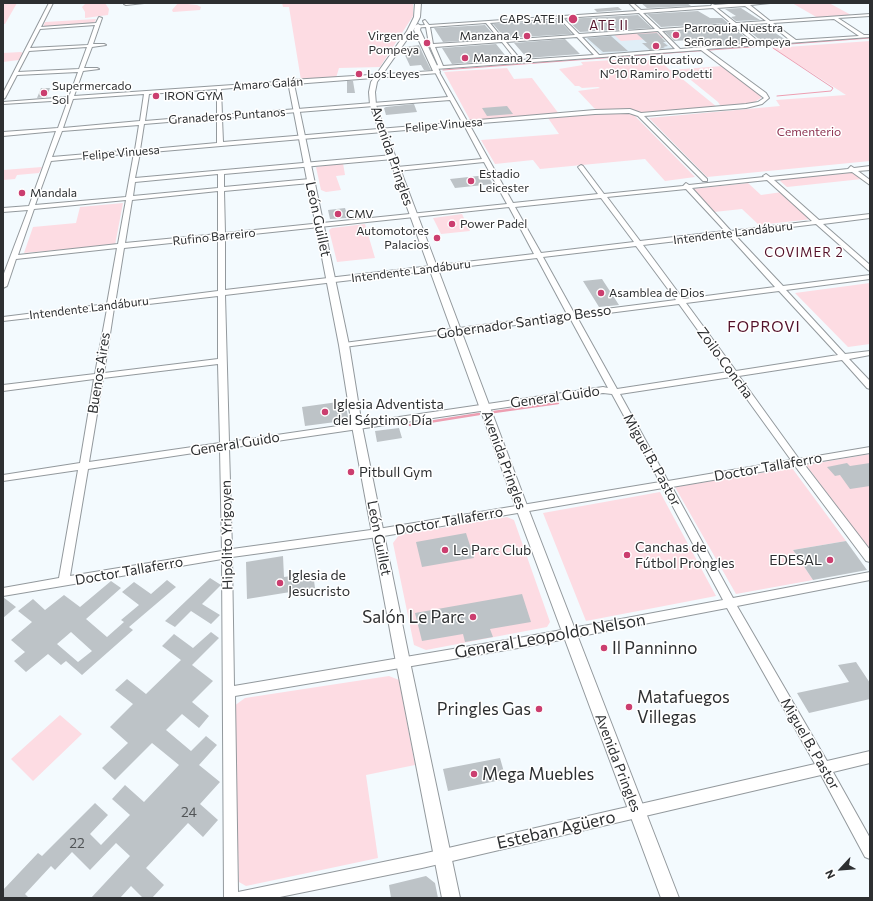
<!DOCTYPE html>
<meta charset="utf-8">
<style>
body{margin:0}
#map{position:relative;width:873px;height:901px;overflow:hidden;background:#f3fafe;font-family:Commissioner,sans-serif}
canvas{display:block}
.frame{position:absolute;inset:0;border:4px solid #2d2f31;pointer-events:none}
.north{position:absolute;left:821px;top:849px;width:40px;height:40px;-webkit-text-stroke:3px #fff;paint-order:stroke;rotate:244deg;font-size:11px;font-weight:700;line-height:16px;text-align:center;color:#2d2f31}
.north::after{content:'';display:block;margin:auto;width:14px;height:18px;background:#2d2f31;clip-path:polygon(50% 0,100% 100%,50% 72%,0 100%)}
</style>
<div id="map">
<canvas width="873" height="901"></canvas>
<div class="frame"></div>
<div class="north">N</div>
</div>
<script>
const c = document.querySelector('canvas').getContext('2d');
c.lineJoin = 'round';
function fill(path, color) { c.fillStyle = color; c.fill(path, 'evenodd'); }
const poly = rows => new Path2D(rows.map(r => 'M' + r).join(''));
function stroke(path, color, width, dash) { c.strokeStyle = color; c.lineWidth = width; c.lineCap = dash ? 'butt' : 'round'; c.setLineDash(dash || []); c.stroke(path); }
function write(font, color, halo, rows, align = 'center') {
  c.font = font + ' Commissioner,sans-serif'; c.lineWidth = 3; c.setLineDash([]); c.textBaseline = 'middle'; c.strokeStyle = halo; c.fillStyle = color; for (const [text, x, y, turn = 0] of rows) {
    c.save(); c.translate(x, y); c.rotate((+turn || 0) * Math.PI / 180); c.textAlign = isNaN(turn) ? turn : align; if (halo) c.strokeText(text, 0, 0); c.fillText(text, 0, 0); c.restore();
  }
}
const built = poly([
 [613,34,661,38,672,48,669,50,605,55,602,54,586,39,588,37]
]);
const green = poly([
 [3,3,17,3,5,24,3,24],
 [86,3,105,3,109,9,108,15,85,18,85,12,82,7],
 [178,3,197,5,201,7,200,10,173,12,172,10],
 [282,3,413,3,413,16,380,67,339,68,336,78,301,80,289,7,283,7],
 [792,3,829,3,853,16,818,18],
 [96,19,94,24,43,27,45,22],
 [655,31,664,38,621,41,613,34],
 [870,41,870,161,707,177,649,118,780,106,776,100,846,95,773,48],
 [21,52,23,53,19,60,3,62,3,53],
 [645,58,647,60,661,62,670,70,723,66,761,95,761,98,753,103,722,108,718,102,681,72,675,73,717,107,641,114,623,109,600,111,594,108,578,91,600,88,598,87,582,88,579,86,575,86,559,69,583,65,581,62],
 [507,68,514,79,532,78,559,114,475,121,470,120,444,72],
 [616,112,634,115,695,177,665,181,645,159,540,169,533,160,495,164,481,140,559,134,548,118],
 [343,163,345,175,336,176,341,190,326,192,321,190,316,167],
 [42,167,39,173,17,175,15,179,3,180,3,170],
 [848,173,854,173,862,179,787,187,780,181,782,179],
 [748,183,761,195,782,192,812,219,759,225,742,209,714,212,692,189],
 [123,203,115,245,24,253,33,227,76,223,80,207],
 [462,214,470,231,441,234,433,218],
 [365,224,375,258,337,262,329,230,332,228],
 [870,283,870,344,848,347,795,293],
 [870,454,870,550,806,465],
 [792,468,846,541,793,550,813,580,736,594,675,487],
 [660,492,716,596,586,621,543,513],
 [507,517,514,520,550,622,547,627,426,650,414,645,393,543,399,535],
 [389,676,399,680,415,765,366,775,378,858,246,886,239,882,234,706,245,698],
 [60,715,82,734,33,781,11,759]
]);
const streamFar1 = poly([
 [773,48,833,88,831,91,777,96],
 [443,70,870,38]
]);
const stream = poly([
 [494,412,558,403],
 [410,425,479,414]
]);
const building = poly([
 [641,3,687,3,691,6,647,8],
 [618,7,622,10,597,12,594,9],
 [741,8,755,17,760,20,736,21,731,17,736,16,725,9],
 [698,11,710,18,722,18,728,23,661,27,647,14],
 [638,15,652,28,580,32,566,19],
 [556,20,559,23,561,22,572,34,505,38,493,24],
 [485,25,497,39,443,42,434,28],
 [763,25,786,40,761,41,743,26],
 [734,28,751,42,698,46,689,40,674,41,665,32],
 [657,33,666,42,663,42,668,46,663,47,665,48,650,50,642,43,647,43,637,34],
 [611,36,628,51,603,52,587,38],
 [565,39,580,54,527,58,514,43],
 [496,44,509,60,452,64,442,48],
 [419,45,423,54,431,70,424,70,421,65,410,66,403,51,404,47],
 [347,81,353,81,355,93,347,93],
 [41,88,50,88,47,97,37,98],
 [414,104,417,112,386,115,384,108,386,107],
 [507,106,513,114,487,116,482,108],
 [487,175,493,184,455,188,450,179],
 [345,208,348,218,330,219,328,210],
 [602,279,619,305,599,307,583,281],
 [345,401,348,417,343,421,305,426,302,407],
 [399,428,402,438,377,442,375,431],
 [847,463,850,466,870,463,870,486,850,489,840,475,835,476,827,467],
 [466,533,474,558,422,567,416,542],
 [846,541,867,570,813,580,793,550],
 [283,556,284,577,313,573,315,588,247,599,246,562],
 [210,578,221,585,202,604,220,615,211,624,191,611,175,627,165,621],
 [167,580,176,587,129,627,133,630,82,675,66,661,61,665,48,654,26,672,14,661,25,652,11,640,32,622,18,611,33,599,45,610,64,595,80,607,111,581,121,588,86,619,107,637,124,622,121,620,139,605,122,592,134,582,151,594],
 [71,632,92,651,78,662,57,644],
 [522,594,531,622,490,629,493,637,465,642,463,634,422,641,415,613],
 [3,597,16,607,3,618],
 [211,632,219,638,192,665,213,681,192,702,209,716,199,728,182,714,166,730,191,751,206,736,217,745,199,765,220,782,200,804,218,820,203,837,188,823,146,868,164,885,152,898,143,898,131,886,120,898,91,898,130,856,116,843,90,870,72,852,55,870,51,866,25,894,29,898,3,898,3,890,38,853,42,856,95,803,108,815,90,834,101,845,130,815,112,799,125,785,144,802,179,765,152,743,115,780,102,768,128,743,110,727,133,704,115,690,127,679,146,694,181,660,162,646,174,634,193,648],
 [856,662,870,683,870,699,809,713,797,693,849,682,838,665],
 [500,758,506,779,448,791,443,769],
 [426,876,435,883,438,898,391,898,389,885]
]);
const minor = poly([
 [49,3,53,3,41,27,96,23,99,17,102,18,93,44,104,44,106,45,92,47,84,68,97,68,99,69,83,71,74,96,291,81,293,82,291,83,221,89,222,115,448,97,435,72,437,71,439,72,467,121,595,110,630,109,641,113,746,104,758,102,764,98,701,50,435,69,433,67,438,65,429,44,426,27,412,28,411,26,425,25,423,21,425,20,429,25,637,11,629,3,633,3,641,10,711,6,712,4,715,5,742,3,770,3,750,5,770,21,870,14,870,16,838,18,864,35,870,35,870,37,706,49,766,93,769,98,762,104,746,108,644,116,707,179,707,181,703,181,638,116,629,113,595,114,469,124,513,203,598,194,578,167,581,165,583,166,604,194,683,186,686,183,689,185,764,177,763,176,766,174,770,177,848,169,851,166,854,168,870,166,870,170,858,171,870,180,870,185,852,172,774,180,819,220,870,214,870,218,823,224,870,265,870,271,868,270,816,224,734,234,783,286,870,275,870,279,786,290,845,354,870,351,870,355,849,359,870,381,870,389,867,388,842,360,739,376,799,459,870,447,870,453,804,464,870,550,870,562,866,561,795,466,672,487,733,598,870,572,870,580,737,606,827,761,870,751,870,763,833,772,870,838,870,859,865,857,821,775,422,868,275,898,224,898,222,559,3,596,3,588,59,578,78,470,3,481,3,475,80,463,94,379,3,391,3,385,95,374,107,309,3,321,3,317,107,304,117,248,16,259,7,286,3,288,3,276,28,210,3,212,3,208,29,206,56,131,3,136,3,132,58,128,68,100,3,104,3,102,69,97,78,72,17,75,5,98,3,99,3,93,49,3],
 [745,6,766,21,736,23,717,8,745,6],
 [713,8,732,24,660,29,643,13,713,8],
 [639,13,655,29,579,34,563,18,639,13],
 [559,18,575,35,504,40,490,23,559,18],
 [834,19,859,36,796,40,773,23,834,19],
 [486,23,500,40,433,44,430,27,486,23],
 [769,23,791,41,760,43,739,25,769,23],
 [95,25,88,45,30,48,40,29,95,25],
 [734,26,755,43,680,49,662,31,734,26],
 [658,31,675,49,599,55,582,37,658,31],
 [577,37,594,55,521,60,506,42,577,37],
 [502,42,517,61,443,66,435,47,502,42],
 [87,47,79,69,18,72,29,51,87,47],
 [217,89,217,115,145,121,149,94,217,89],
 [144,94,140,121,63,128,73,99,144,94],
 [450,100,462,122,223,142,222,118,450,100],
 [217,118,217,143,140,150,144,124,217,118],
 [139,125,135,150,52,157,62,131,139,125],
 [464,125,482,159,397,167,394,169,397,171,484,162,507,204,225,233,224,191,310,183,313,181,310,179,224,187,224,174,393,159,396,157,393,155,135,178,140,153,464,125],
 [134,153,126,197,35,205,51,161,134,153],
 [218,174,218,188,133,196,135,182,218,174],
 [767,180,812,221,731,231,692,188,767,180],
 [686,189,725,231,640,241,607,197,686,189],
 [218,191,218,234,125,243,132,200,218,191],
 [601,198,634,242,541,253,515,207,601,198],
 [126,200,118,244,18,255,34,209,126,200],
 [509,207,534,254,225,290,225,237,509,207],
 [728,235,775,287,683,299,643,245,728,235],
 [218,238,218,291,115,304,124,248,218,238],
 [636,246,676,300,574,313,543,257,636,246],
 [537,258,567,314,344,343,340,345,344,347,570,318,608,388,603,387,229,442,225,295,537,258],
 [779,291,838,355,736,371,686,303,779,291],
 [218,296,218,359,104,373,114,308,218,296],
 [679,304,728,372,617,389,577,317,679,304],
 [218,364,220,443,89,462,103,378,218,364],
 [731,377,791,460,668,481,620,394,731,377],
 [603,393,612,394,660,482,378,529,232,549,229,448,603,393],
 [220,449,222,551,70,576,88,469,220,449],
 [663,488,723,600,524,637,234,686,232,557,378,537,663,488],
 [727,608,815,764,422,854,238,892,235,696,524,647,727,608],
 [125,3,144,3,126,5,124,4,125,3]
]);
const tertiary = poly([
 [418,24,421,26,420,30,440,72,439,73,294,84,349,345,362,426,409,657,460,898,442,898,395,657,352,426,339,345,288,82,291,80,433,71,414,30,415,26,418,24]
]);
const secondary = poly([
 [415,3,421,3,420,17,413,31,377,82,375,92,376,105,528,508,679,898,661,898,516,508,370,105,369,92,371,82,407,31,414,17,415,3]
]);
const markers = [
 [573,19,5,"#cb3e6f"],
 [676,35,4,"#cb3e6f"],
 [527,36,4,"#cb3e6f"],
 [427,43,4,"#cb3e6f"],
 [656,46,4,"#cb3e6f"],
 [465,58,4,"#cb3e6f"],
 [359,74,4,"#cb3e6f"],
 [44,93,4,"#cb3e6f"],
 [156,96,4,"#cb3e6f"],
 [471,181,4,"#cb3e6f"],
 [22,193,4,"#cb3e6f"],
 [338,214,4,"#cb3e6f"],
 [452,224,4,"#cb3e6f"],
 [437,238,4,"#cb3e6f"],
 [601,293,4,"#cb3e6f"],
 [325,412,4,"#cb3e6f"],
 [351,472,4,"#cb3e6f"],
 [445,550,4,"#cb3e6f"],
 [627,555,4,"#cb3e6f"],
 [830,560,4,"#cb3e6f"],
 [280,583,4,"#cb3e6f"],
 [473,617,4,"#cb3e6f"],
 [604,648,4,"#cb3e6f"],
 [629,707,4,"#cb3e6f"],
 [539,709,4,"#cb3e6f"],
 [474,774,4,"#cb3e6f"]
];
const farPoinames = [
 ["CAPS ATE II",564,19,"right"],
 ["Parroquia Nuestra",684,28],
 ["Señora de Pompeya",684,42],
 ["Virgen de",419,36,"right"],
 ["Pompeya",419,50,"right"],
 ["Manzana 4",519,36,"right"],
 ["Manzana 2",473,58],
 ["Centro Educativo",656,60,"center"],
 ["N°10 Ramiro Podetti",656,74,"center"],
 ["Los Leyes",367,74],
 ["Supermercado",52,86],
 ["Sol",52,100],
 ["IRON GYM",164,96],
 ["Estadio",479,174],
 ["Leicester",479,188],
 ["Mandala",30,193],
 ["CMV",346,214],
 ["Power Padel",460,224],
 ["Automotores",429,231,"right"],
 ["Palacios",429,245,"right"],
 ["Asamblea de Dios",609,293]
];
const farStreetnames = [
 ["Amaro Galán",268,84,-4],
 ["Granaderos Puntanos",227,116,-4],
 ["Felipe Vinuesa",444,125,-5],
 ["Felipe Vinuesa",121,153,-5],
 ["Intendente Landáburu",733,233,-7],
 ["Rufino Barreiro",214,237,-6],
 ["Intendente Landáburu",411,271,-7],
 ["Intendente Landáburu",89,308,-7]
];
const farParknames = [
 ["Cementerio",809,132]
];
const farQuarternames = [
 ["ATE II",609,26]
];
const farNeighbourhoodnames = [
 ["COVIMER 2",804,253]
];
const streetNames = [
 ["Avenida Pringles",392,156,71],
 ["León Guillet",318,219,78],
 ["Gobernador Santiago Besso",524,322,-8],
 ["Zoilo Concha",725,363,54],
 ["Buenos Aires",99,373,-81],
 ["General Guido",555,397,-8],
 ["General Guido",235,444,-9],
 ["Avenida Pringles",504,460,70],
 ["Miguel B. Pastor",652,460,61],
 ["Doctor Tallaferro",768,467,-10],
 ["Doctor Tallaferro",449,521,-10],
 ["Hipólito Yrigoyen",227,535,-91],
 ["León Guillet",379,538,79],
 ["Doctor Tallaferro",129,571,-10],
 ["Miguel B. Pastor",810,744,60],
 ["Avenida Pringles",618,763,69]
];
const poiNames = [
 ["Iglesia Adventista",333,404],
 ["del Séptimo Día",333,420],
 ["Pitbull Gym",359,472],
 ["Canchas de",635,547],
 ["Fútbol Prongles",635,563],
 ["Le Parc Club",453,550],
 ["EDESAL",822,560,"right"],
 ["Iglesia de",288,575],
 ["Jesucristo",288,591]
];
const nearNumbernames = [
 ["24",189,812],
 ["22",77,843]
];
const neighbourhoodNames = [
 ["FOPROVI",764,327]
];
const nearPoinames = [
 ["Salón Le Parc",465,617,"right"],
 ["Il Panninno",612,648],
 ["Matafuegos",637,697],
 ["Villegas",637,717],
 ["Pringles Gas",531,709,"right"],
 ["Mega Muebles",482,774]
];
const nearStreetnames = [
 ["General Leopoldo Nelson",550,636,-10],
 ["Esteban Agüero",556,830,-13]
];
fill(built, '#e0eef7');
fill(green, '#fddce3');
stroke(streamFar1, '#ed9eb1', 1);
stroke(stream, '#ed9eb1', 2.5);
fill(building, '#bdc3c7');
stroke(minor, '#93999d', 2);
stroke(tertiary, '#93999d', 2);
stroke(secondary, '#93999d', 2);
fill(minor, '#fff');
fill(tertiary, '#fff');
fill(secondary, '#fff');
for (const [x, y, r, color] of markers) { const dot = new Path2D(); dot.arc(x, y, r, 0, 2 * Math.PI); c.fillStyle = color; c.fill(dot); stroke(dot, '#fff', 1.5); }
write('12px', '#2d2f31', '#fff', farPoinames, 'left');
write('12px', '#2d2f31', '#fff', farStreetnames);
write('12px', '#8b304e', '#fff', farParknames);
c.letterSpacing = '1px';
write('13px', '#541129', '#fff', farQuarternames);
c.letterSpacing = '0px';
c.letterSpacing = '1px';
write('13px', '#541129', '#fff', farNeighbourhoodnames);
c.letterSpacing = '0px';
write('14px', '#2d2f31', '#fff', streetNames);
write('14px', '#2d2f31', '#fff', poiNames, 'left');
write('14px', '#515456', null, nearNumbernames);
c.letterSpacing = '1px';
write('15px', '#541129', '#fff', neighbourhoodNames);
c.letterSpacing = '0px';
write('17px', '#2d2f31', '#fff', nearPoinames, 'left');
write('17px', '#2d2f31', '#fff', nearStreetnames);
</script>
